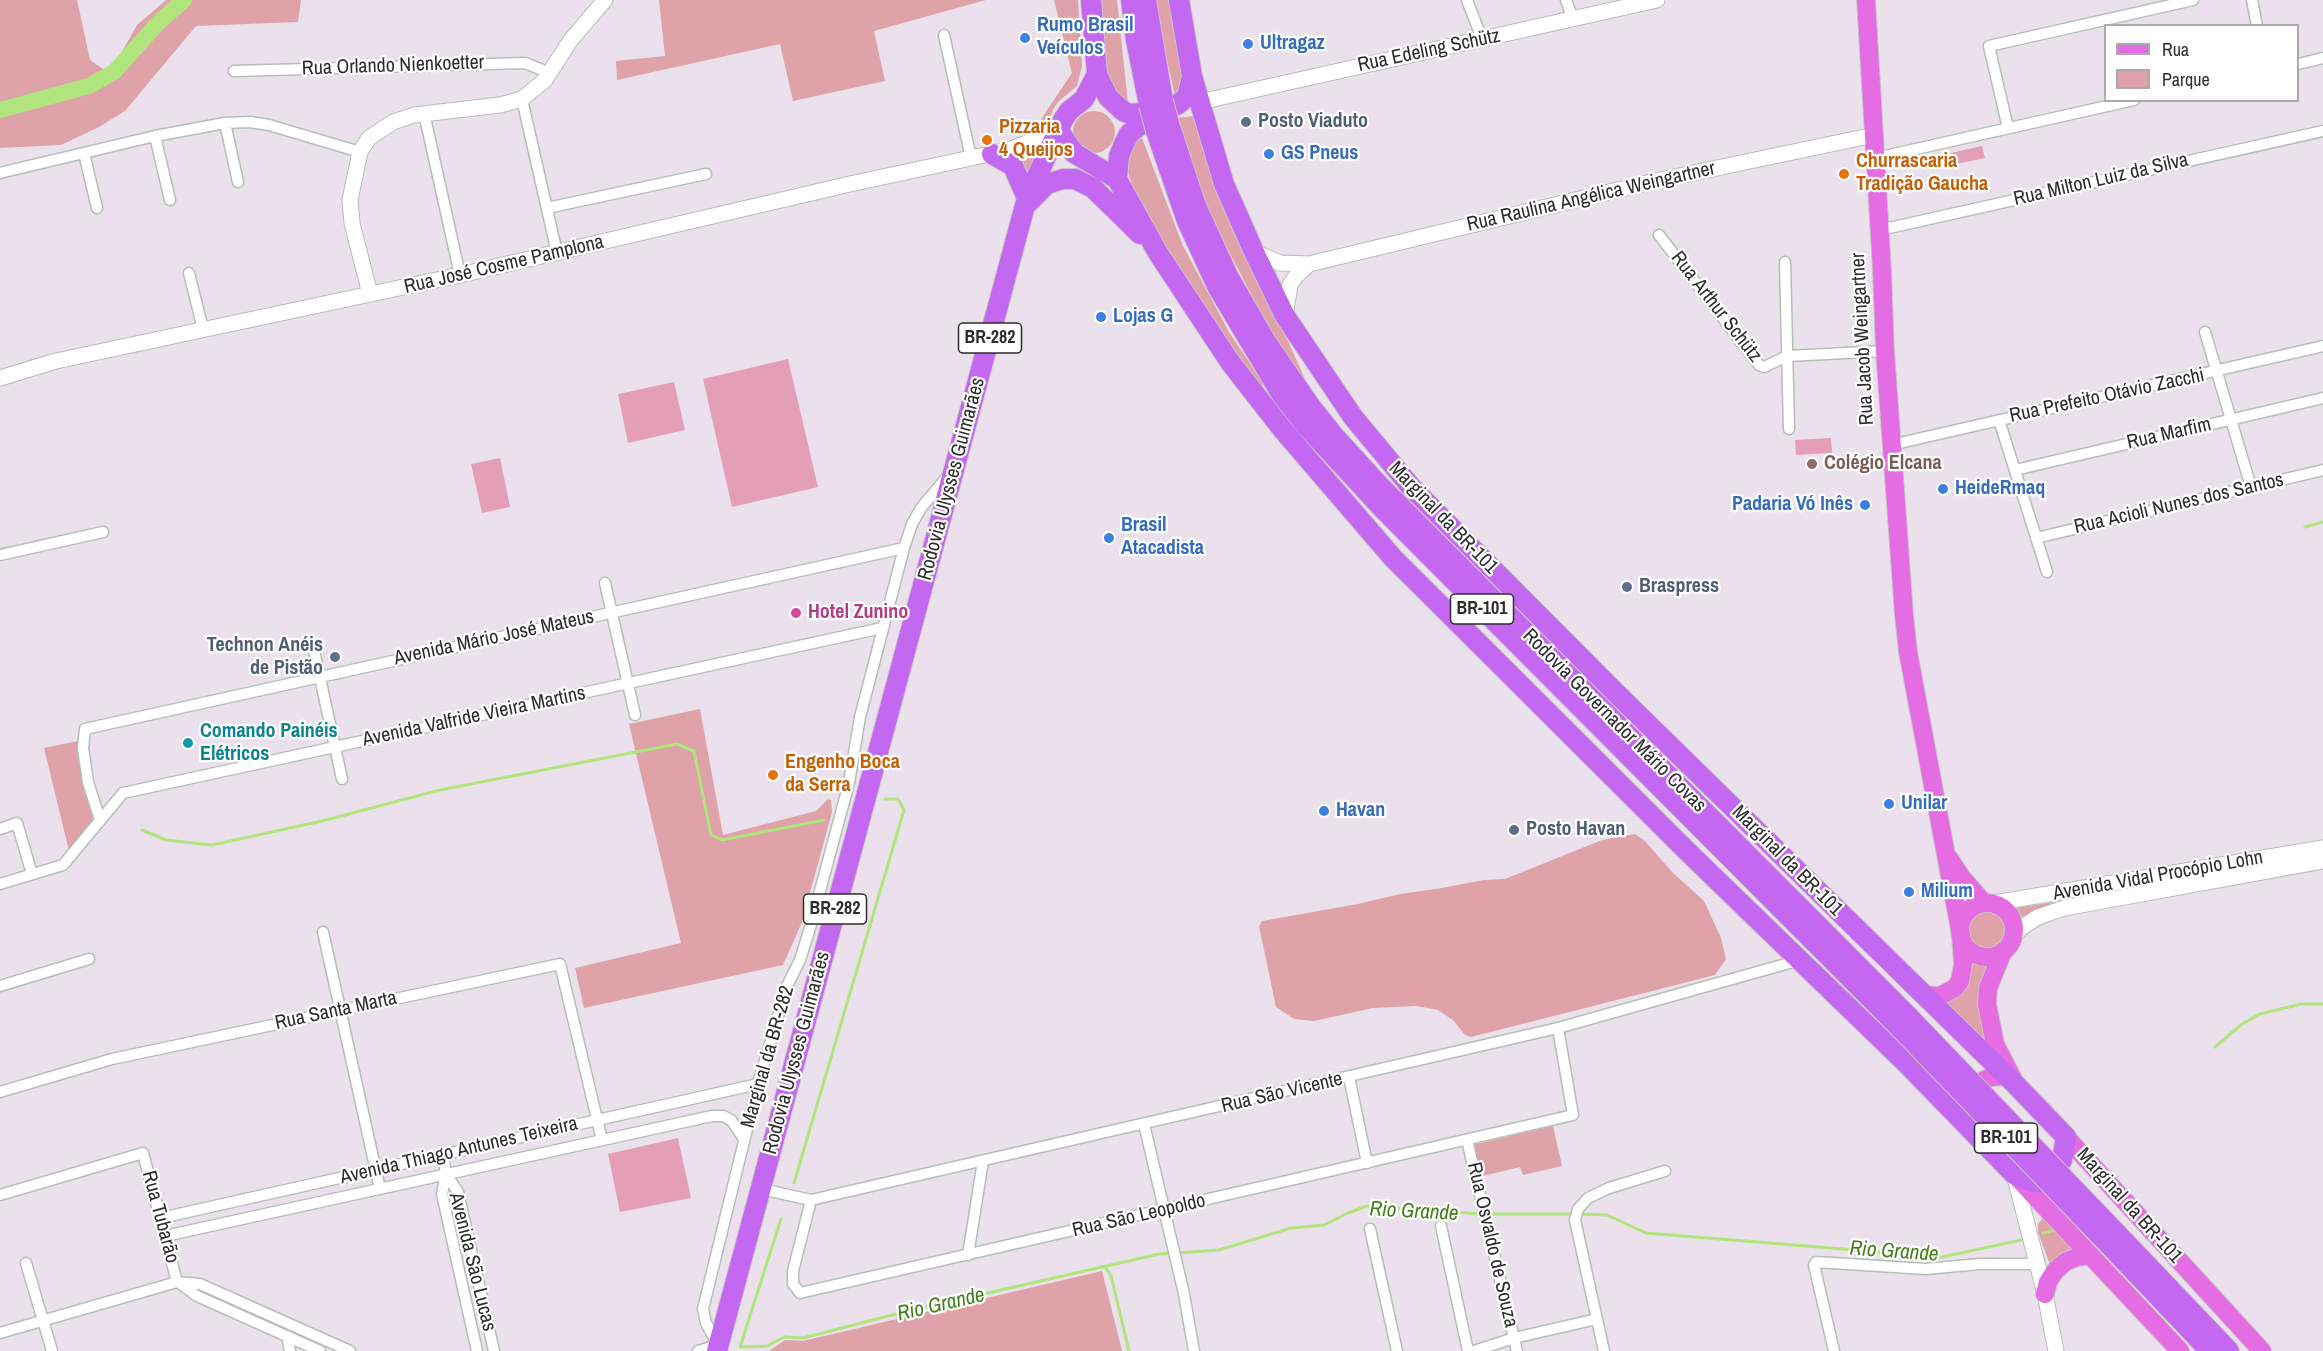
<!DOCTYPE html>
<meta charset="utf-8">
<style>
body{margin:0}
#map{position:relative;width:2323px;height:1351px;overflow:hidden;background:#ebe1ed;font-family:"Archivo Narrow",sans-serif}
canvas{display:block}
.legend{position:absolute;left:2104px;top:24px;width:195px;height:78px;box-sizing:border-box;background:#fff;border:2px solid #ababab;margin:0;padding:8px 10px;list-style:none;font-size:18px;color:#2d2d2d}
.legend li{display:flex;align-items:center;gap:12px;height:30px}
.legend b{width:30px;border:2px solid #ababab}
</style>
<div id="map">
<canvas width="2323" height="1351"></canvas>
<ul class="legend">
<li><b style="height:8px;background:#e56de3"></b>Rua</li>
<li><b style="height:16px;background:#dea2a8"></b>Parque</li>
</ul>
</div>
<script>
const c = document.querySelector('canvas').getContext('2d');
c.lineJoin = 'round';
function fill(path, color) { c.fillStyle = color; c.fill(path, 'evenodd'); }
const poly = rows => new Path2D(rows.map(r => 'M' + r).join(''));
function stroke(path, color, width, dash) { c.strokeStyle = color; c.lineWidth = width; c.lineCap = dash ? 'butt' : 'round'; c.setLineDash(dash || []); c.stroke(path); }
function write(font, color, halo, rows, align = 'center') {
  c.font = font + ' "Archivo Narrow",sans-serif'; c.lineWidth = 4.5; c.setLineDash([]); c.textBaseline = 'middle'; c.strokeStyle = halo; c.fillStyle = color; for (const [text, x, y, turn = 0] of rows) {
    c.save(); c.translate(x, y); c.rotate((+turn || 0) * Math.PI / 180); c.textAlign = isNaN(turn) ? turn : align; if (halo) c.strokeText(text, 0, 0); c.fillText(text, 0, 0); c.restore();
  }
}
const green = poly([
 [0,0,77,0,90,60,103,69,115,64,137,25,166,0,301,0,298,22,196,26,125,111,99,127,61,145,0,148],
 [659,0,986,0,874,31,885,81,793,101,780,44,617,80,616,61,665,56],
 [1054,0,1078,0,1082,66,1077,86,1059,101,1053,109,1049,123,1033,131,1072,73],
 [1096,0,1117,0,1128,103,1108,86],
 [1157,0,1175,0,1186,88,1175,96,1160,28],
 '1073 132a21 21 0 1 1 42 0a21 21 0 1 1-42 0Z',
 [1193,116,1224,196,1308,386,1274,338,1214,223,1197,181,1177,118],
 [1139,130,1183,246,1229,332,1264,384,1260,387,1228,345,1146,218,1129,176,1123,154],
 [1017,157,1039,158,1028,179],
 [700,709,723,835,816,811,828,799,831,800,832,812,802,922,783,965,584,1008,575,968,681,943,629,724],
 [78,741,81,762,96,819,69,851,44,748],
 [1635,834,1645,841,1672,872,1704,901,1721,938,1726,959,1715,975,1471,1037,1465,1035,1454,1021,1438,1010,1416,1006,1373,1008,1314,1021,1294,1019,1276,1007,1259,926,1262,921,1358,904,1400,894,1442,888,1484,880,1505,879,1602,840],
 [2062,901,2039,909,2024,919,2015,908],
 '1967 930a21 21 0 1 1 42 0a21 21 0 1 1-42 0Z',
 [1969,957,1978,961,1987,961,1983,979,1988,1045,1944,1005,1963,993,1969,975],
 [1553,1126,1562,1166,1523,1175,1520,1167,1479,1177,1472,1145],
 [2045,1215,2074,1246,2050,1265,2038,1232,2038,1224],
 [1102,1271,1122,1351,769,1351,785,1340,803,1341]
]);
const pitch = poly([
 [1982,146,1985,158,1952,165,1950,153],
 [788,359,818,487,732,507,703,379],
 [674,382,685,430,628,443,618,394],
 [1831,438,1832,453,1796,455,1795,440],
 [500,458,510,507,482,513,471,464],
 [678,1138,691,1198,620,1212,608,1154]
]);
const stream = poly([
 [2305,527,2323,522],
 [142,830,166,840,212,845,322,821,440,790,677,744,694,751,711,835,722,840,824,820],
 [2215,1047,2242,1024,2260,1014,2301,1004,2323,1004],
 [794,1183,904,810,898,799,885,799],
 [1487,1214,1574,1214],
 [1580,1214,1607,1215,1646,1233,1942,1257,2026,1239],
 [781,1219,740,1347,767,1346,784,1337,803,1338,900,1313,1159,1254,1171,1253],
 [2043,1233,2055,1230],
 [1177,1253,1219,1250,1291,1228,1324,1225,1348,1213,1367,1206,1481,1214],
 [1105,1267,1111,1276,1129,1351]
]);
const river = poly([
 [0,110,89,86,114,72,159,22,184,0]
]);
const street = poly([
 [1467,0,1482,39],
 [1566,0,1573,19],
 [2252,0,2257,26],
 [944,35,971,158],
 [2298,64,2323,58],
 [234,71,525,63,550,73],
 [522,99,557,253],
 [424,113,460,275],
 [225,123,238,182],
 [2008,128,1989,46,2193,0],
 [155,136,170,200],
 [84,153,97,208],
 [1876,158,2134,100],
 [0,173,155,136,225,123,250,122,269,125,360,152],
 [547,208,706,174],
 [1880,230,2323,131],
 [1659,235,1759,365,1764,367,1787,356,1885,351],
 [1785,262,1789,429],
 [189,273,203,329],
 [2205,332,2251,487],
 [1999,420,2047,572],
 [1891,445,2323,346],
 [2015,470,2323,398],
 [2036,538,2323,470],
 [0,555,103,532],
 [605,583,635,715],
 [313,646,342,779],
 [100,820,88,782,83,748,85,729,904,548],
 [0,829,17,823,32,874],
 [0,884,63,865,123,793,882,628],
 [323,932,380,1189],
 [0,986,89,959],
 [1349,1077,1367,1163],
 [0,1092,112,1059,560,964,602,1140],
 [1144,1124,1184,1294,1194,1351],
 [1467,1140,1517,1351],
 [443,1155,446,1174,442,1194,477,1351],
 [446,1174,458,1192,494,1351],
 [761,1189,811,1200,1558,1028,1800,960],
 [0,1195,143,1153,177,1282],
 [811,1200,793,1271,793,1284,800,1293,1573,1115,1558,1028],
 [161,1218,758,1084],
 [1441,1226,1468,1351],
 [1370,1229,1397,1351],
 [165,1236,712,1116,723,1116,731,1120,744,1139],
 [968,1255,983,1161],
 [26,1263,52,1351],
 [178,1282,197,1296,320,1351],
 [0,1333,177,1282,200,1284,350,1351],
 [287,1336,290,1351],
 [698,1351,718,1345,706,1323,703,1309,758,1084,787,986,800,960,810,928,849,783,860,717,904,548,912,524,921,508,947,477],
 [1474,1351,1514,1338,1597,1319],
 [1604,1351,1575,1220,1578,1209,1588,1198,1609,1188,1665,1171],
 [1834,1351,1814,1265,1816,1262,1926,1269,1980,1264,2037,1264]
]);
const secondary = poly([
 [1200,102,1657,0],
 [1254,252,1280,263,1309,264,1655,181,1874,135],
 [370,294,352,223,350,200,360,152,369,138,393,122,414,115,500,105,522,99,545,80,570,41,605,0],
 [1285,316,1290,285,1296,276,1309,264],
 [0,378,56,361,460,275,850,184,1008,150,1059,131],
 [1994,903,2323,848],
 [2013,937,2021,928,2038,917,2064,908,2323,861],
 [2014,1174,2045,1294,2056,1351]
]);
const primary = poly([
 [1866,0,1882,271,1885,351,1904,615,1908,652,1961,935,1963,965,1960,981,1955,988,1940,996,1923,995],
 [1948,857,1962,878,1984,903],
 '1960 930a27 27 0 1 1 54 0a27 27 0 1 1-54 0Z',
 [2003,951,1988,988,1987,1004,1995,1044,2013,1079],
 [1966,1098,1980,1082,1991,1077,2007,1076],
 [2066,1137,2262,1351],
 [2015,1175,2180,1351],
 [2045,1294,2048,1282,2055,1271,2065,1262,2077,1257,2090,1255]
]);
const highway = poly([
 [1091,0,1097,74,1108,97,1123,111,1130,114,1140,113,1177,105,1187,97,1192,76],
 [1131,0,1136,40,1149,105],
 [1146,0,1163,101],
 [1170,127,1196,206,1228,276,1266,342,1311,407,1335,437,1378,484,1907,1015],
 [1059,131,1074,153,1117,179,1158,253,1230,362,1283,430,1393,558,1691,855,1906,1063,2014,1174,2032,1182,2043,1182,2051,1177,2062,1160,2066,1137,2015,1084,1615,692,1412,488,1353,417,1285,316,1254,252,1224,184,1192,76,1179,0],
 [1156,131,1187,221,1218,288,1282,395,1307,427,1383,509,1897,1025],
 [992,154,1013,166,1027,198],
 [1117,179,1119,156,1124,144,1129,134,1142,123],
 [1028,203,1047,184,1063,179,1075,179,1093,188,1140,234],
 [2125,1242,2229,1351],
 [2116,1252,2210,1351],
 [717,1351,1027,198,1063,120,1069,111,1084,99,1097,74]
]);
const highwayBridge = poly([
 [1163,101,1170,127],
 [1149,105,1156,131],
 [1907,1015,2125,1242],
 [1897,1025,2116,1252]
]);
const markers = [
 [1025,38,6,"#3f7fe0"],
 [1248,44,6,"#3f7fe0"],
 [1246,122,6,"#5c6f8a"],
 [987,140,6,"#e8710a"],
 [1269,154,6,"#3f7fe0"],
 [1844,174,6,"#e8710a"],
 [1101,317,6,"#3f7fe0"],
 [1812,464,6,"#8d6e63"],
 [1943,489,6,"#3f7fe0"],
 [1865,505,6,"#3f7fe0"],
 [1109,538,6,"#3f7fe0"],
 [1627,587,6,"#5c6f8a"],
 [796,613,6,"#d1479c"],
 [335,657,6,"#5c6f8a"],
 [188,743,6,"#0f9aa8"],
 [773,775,6,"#e8710a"],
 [1889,804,6,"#3f7fe0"],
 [1324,811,6,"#3f7fe0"],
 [1514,830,6,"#5c6f8a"],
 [1909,892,6,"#3f7fe0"]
];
const shields = [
 [990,338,63],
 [1482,609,63],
 [835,909,63],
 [2006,1138,63]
];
const shieldNames = [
 ["BR-282",990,338],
 ["BR-101",1482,609],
 ["BR-282",835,909],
 ["BR-101",2006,1138]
];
const shopNames = [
 ["Rumo Brasil",1037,26],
 ["Veículos",1037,49],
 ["Ultragaz",1260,44],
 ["GS Pneus",1281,154],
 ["Lojas G",1113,317],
 ["HeideRmaq",1955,489],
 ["Padaria Vó Inês",1853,505,"right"],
 ["Brasil",1121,526],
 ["Atacadista",1121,549],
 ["Unilar",1901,804],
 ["Havan",1336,811],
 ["Milium",1921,892]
];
const streetNames = [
 ["Rua Edeling Schütz",1429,51,-12],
 ["Rua Orlando Nienkoetter",393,66,-2],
 ["Rua Milton Luiz da Silva",2101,180,-13],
 ["Rua Raulina Angélica Weingartner",1591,197,-13],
 ["Rua José Cosme Pamplona",504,265,-13],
 ["Rua Arthur Schütz",1716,307,52],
 ["Rua Jacob Weingartner",1863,339,-93],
 ["Rua Prefeito Otávio Zacchi",2107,396,-12],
 ["Rua Marfim",2169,434,-13],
 ["Rodovia Ulysses Guimarães",952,479,-75],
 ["Rua Acioli Nunes dos Santos",2179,504,-13],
 ["Marginal da BR-101",1443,518,46],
 ["Avenida Mário José Mateus",494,638,-12],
 ["Avenida Valfride Vieira Martins",474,717,-12],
 ["Rodovia Governador Mário Covas",1614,721,45],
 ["Marginal da BR-101",1787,861,45],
 ["Avenida Vidal Procópio Lohn",2158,876,-10],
 ["Rua Santa Marta",336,1011,-12],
 ["Rodovia Ulysses Guimarães",797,1053,-75],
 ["Marginal da BR-282",768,1057,-74],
 ["Rua São Vicente",1282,1093,-13],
 ["Avenida Thiago Antunes Teixeira",459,1151,-13],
 ["Marginal da BR-101",2129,1206,48],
 ["Rua São Leopoldo",1139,1216,-13],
 ["Rua Tubarão",160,1217,75],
 ["Rua Osvaldo de Souza",1492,1245,77],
 ["Avenida São Lucas",472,1262,76]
];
const serviceNames = [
 ["Posto Viaduto",1258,122],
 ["Braspress",1639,587],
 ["Technon Anéis",323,646,"right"],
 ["de Pistão",323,669,"right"],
 ["Posto Havan",1526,830]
];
const foodNames = [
 ["Pizzaria",999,128],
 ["4 Queijos",999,151],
 ["Churrascaria",1856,162],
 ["Tradição Gaucha",1856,185],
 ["Engenho Boca",785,763],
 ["da Serra",785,786]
];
const educationNames = [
 ["Colégio Elcana",1824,464]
];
const hotelNames = [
 ["Hotel Zunino",808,613]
];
const cultureNames = [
 ["Comando Painéis",200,732],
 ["Elétricos",200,755]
];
const waterNames = [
 ["Rio Grande",1414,1212,3],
 ["Rio Grande",1894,1252,4],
 ["Rio Grande",941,1305,-13]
];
fill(green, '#dea2a8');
fill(pitch, '#e49fb6');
stroke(stream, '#b0e57d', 3);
stroke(river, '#b0e57d', 16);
stroke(street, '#b4bfb5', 13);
stroke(secondary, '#b4bfb5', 17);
stroke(primary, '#c8c8c8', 20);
stroke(highway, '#c8c8c8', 22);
stroke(street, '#fff', 10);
stroke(secondary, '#fff', 15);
stroke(primary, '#e56de3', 18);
stroke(highway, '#c568f1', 20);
stroke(highwayBridge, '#c8c8c8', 22, []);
stroke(highwayBridge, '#c568f1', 20);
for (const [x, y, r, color] of markers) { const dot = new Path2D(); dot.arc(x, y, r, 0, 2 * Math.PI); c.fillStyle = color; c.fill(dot); stroke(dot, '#fff', 2); }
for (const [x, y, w] of shields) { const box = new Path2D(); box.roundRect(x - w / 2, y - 15, w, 30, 4.5); c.fillStyle = '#fff'; c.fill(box); stroke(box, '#2d2d2d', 1.5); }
write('bold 18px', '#2d2d2d', null, shieldNames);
write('bold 20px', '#366cbe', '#fff', shopNames, 'left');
write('20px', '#2d2d2d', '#fff', streetNames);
write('bold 20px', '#4e5e75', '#fff', serviceNames, 'left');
write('bold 20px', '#c56008', '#fff', foodNames, 'left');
write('bold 20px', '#785e54', '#fff', educationNames, 'left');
write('bold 20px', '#b23c85', '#fff', hotelNames, 'left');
write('bold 20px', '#0d838f', '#fff', cultureNames, 'left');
write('italic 21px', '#428019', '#fff', waterNames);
</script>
